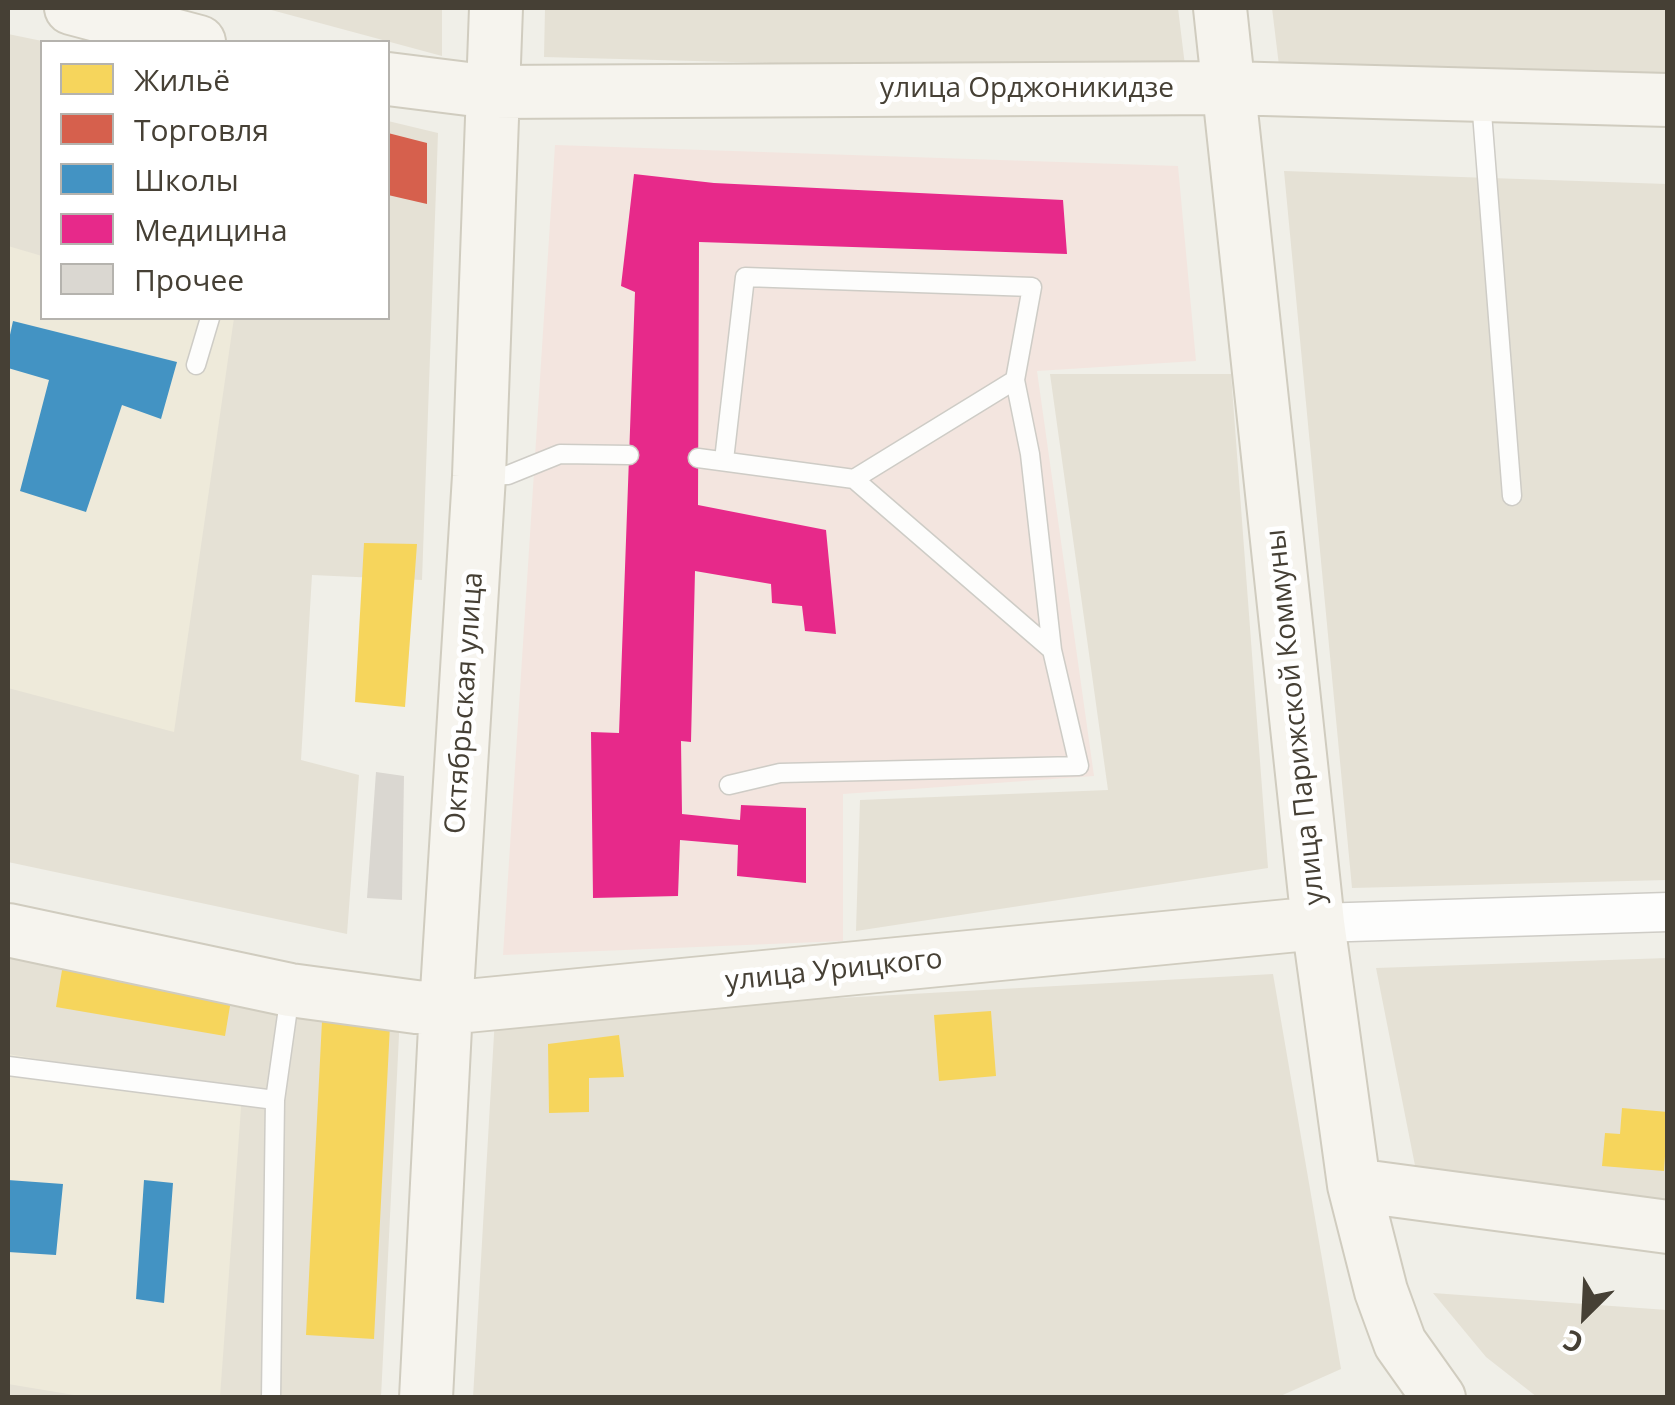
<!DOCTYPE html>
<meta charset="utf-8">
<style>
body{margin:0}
#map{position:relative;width:1675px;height:1405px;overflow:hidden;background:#f0efe8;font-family:"Open Sans",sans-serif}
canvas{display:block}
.frame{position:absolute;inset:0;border:10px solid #464035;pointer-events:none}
.legend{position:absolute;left:40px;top:40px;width:350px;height:280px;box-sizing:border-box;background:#fff;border:2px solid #b5b3ae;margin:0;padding:12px 18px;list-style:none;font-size:30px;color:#464035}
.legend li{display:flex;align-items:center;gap:20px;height:50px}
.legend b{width:50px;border:2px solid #b5b3ae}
.north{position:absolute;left:1535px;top:1265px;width:100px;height:100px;-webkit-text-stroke:8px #fff;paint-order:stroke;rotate:204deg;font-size:28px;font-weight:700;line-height:40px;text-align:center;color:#464035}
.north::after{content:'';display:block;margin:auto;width:35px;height:45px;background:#464035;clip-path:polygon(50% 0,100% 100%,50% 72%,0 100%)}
</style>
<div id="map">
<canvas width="1675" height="1405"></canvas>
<div class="frame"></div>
<ul class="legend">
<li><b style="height:28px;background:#f6d55c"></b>Жильё</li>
<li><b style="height:28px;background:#d6604d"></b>Торговля</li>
<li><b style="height:28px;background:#4393c3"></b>Школы</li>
<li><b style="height:28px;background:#e7298a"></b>Медицина</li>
<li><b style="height:28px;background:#dad7d1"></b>Прочее</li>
</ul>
<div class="north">С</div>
</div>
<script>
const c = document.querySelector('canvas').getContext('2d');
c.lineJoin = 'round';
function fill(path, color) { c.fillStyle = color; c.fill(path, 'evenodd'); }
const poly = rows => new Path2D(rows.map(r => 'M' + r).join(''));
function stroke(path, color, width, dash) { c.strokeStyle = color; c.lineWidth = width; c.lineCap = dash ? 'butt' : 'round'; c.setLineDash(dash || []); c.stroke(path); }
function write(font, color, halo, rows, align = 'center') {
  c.font = font + ' "Open Sans",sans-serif'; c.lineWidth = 10; c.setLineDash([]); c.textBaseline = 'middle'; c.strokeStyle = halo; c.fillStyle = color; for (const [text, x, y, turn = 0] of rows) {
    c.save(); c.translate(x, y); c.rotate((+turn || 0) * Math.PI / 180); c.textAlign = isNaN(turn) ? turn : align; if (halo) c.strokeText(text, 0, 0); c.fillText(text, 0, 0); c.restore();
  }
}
const residential = poly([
 [264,8,442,8,442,56],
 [545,8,1178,8,1186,74,544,57],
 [1272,8,1667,8,1667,103,1281,82],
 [8,34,47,42,42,42,42,318,388,318,388,121,438,133,422,580,312,575,301,760,359,775,347,934,8,862],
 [1284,171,1667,184,1667,880,1352,888],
 [1050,374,1231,374,1268,868,856,931,860,800,1108,790],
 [8,913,401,995,381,1397,8,1397],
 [1667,958,1667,1229,1423,1206,1376,968],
 [1273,974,1341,1369,1276,1398,473,1398,495,1017],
 [1433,1293,1667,1310,1667,1397,1537,1397,1486,1357]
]);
const education = poly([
 [8,246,42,256,42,318,234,318,174,732,8,688],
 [8,1054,242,1094,220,1397,86,1397,8,1384]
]);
const medical = poly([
 [555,145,1178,166,1196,361,1037,371,1094,776,843,794,843,941,503,955]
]);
const homes = poly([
 [364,543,417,544,405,707,355,702],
 [64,958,233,988,225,1036,56,1007],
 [991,1011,996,1076,939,1081,934,1015],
 [322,1021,390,1025,374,1339,306,1335],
 [619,1035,624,1077,589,1078,589,1112,549,1113,548,1044],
 [1622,1108,1668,1112,1664,1171,1602,1166,1605,1133,1620,1134]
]);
const shops = poly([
 [388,133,427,143,427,204,388,195]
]);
const schools = poly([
 [13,321,177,362,161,419,122,405,86,512,20,491,49,380,8,368,8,344],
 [8,1180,63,1184,56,1255,8,1252],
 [144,1180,173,1183,164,1303,136,1299]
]);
const health = poly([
 [634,174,714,183,1063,200,1067,254,699,242,698,505,826,530,836,634,805,631,802,606,772,603,771,584,695,571,691,742,681,741,682,814,740,820,741,805,806,808,806,883,737,876,738,845,680,840,678,896,593,898,591,732,619,733,635,292,621,286]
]);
const building = poly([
 [376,772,404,776,402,900,367,898]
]);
const lane = poly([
 [1481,100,1512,496],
 [196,365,210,318],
 [698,458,854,479,1015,380,1032,287,745,277,724,460],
 [484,476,508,475,560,454,629,455],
 [854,479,1052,650],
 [729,785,780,773,1079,766,1052,650,1030,454,1015,380],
 [8,1066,275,1100],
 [271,1398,275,1100,290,994]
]);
const street = poly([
 [1318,923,1668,912]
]);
const secondary = poly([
 [71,8,199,42],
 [1220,8,1318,923,1354,1185,1381,1291,1400,1343,1439,1398],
 [388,79,492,92,1227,88,1668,100],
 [8,930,290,990,416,1007,446,1008,1318,923],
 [1354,1185,1668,1227],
 [426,1398,446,1008,479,476,496,8]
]);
const streetNames = [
 ["улица Орджоникидзе",1027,89],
 ["Октябрьская улица",465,703,-86],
 ["улица Парижской Коммуны",1296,717,-96],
 ["улица Урицкого",834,971,-6]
];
fill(residential, '#e5e1d5');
fill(education, '#eeeada');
fill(medical, '#f3e5df');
fill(homes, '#f6d55c');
fill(shops, '#d6604d');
fill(schools, '#4393c3');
fill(health, '#e7298a');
fill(building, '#dad7d1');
stroke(lane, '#ceccc6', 21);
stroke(street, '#ceccc6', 41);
stroke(secondary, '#d0ccbf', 56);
stroke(lane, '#fdfdfc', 18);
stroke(street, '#fdfdfc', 38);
stroke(secondary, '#f6f4ee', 52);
write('28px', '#464035', '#fff', streetNames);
</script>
